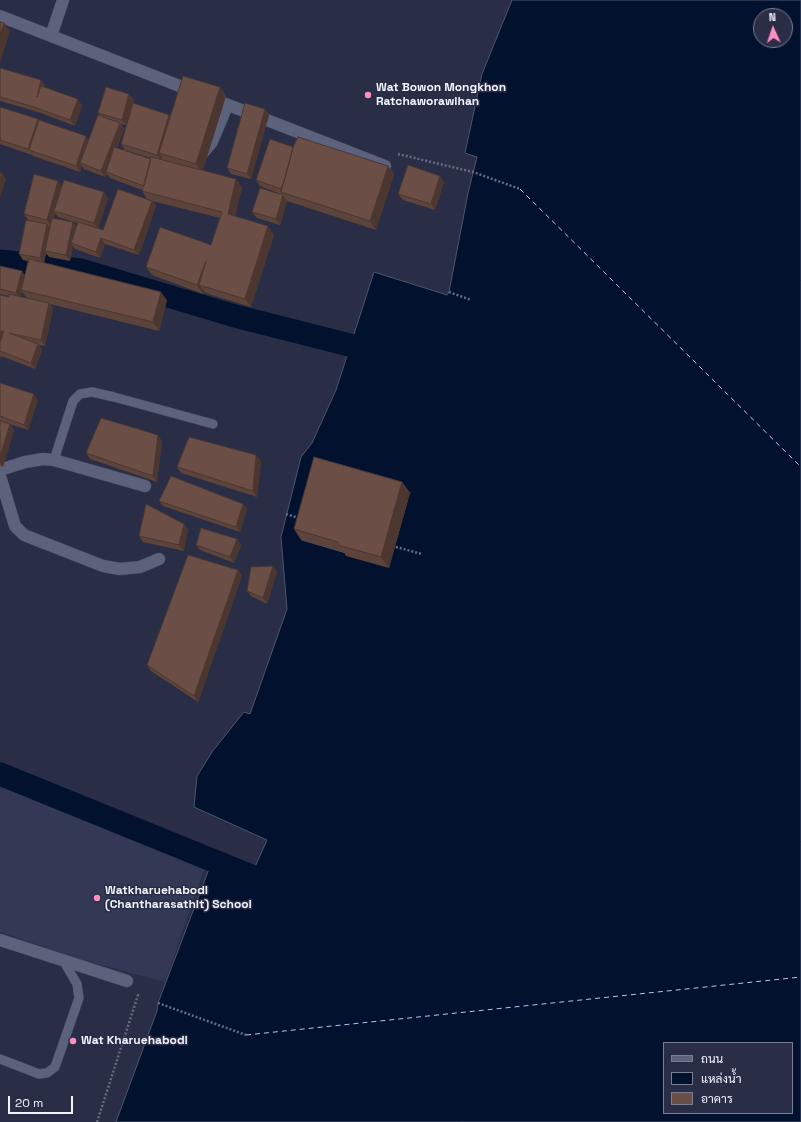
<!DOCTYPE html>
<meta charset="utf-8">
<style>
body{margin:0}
#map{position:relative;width:801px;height:1122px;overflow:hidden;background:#292d45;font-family:"Space Grotesk",Sarabun,sans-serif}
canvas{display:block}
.legend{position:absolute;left:663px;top:1042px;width:130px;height:72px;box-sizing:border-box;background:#292d45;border:1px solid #797d8f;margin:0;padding:5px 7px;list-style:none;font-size:12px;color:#f1f4fd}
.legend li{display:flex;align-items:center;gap:8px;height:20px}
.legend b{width:20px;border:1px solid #797d8f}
.north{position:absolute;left:753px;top:8px;width:40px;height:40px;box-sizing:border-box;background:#292d45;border:1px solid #797d8f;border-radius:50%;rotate:357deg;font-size:11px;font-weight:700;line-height:16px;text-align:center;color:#f1f4fd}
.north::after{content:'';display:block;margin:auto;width:14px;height:18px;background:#fd8ec0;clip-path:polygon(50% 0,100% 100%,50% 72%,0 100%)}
.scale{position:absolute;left:8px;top:1096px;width:65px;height:18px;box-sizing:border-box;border:2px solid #f1f4fd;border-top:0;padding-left:5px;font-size:12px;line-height:14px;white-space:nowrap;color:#f1f4fd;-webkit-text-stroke:3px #292d45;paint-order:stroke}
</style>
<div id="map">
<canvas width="801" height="1122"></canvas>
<ul class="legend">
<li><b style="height:5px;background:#5c617c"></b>ถนน</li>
<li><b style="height:11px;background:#02122e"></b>แหล่งน้ำ</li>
<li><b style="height:11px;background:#6b4e45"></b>อาคาร</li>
</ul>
<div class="north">N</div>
<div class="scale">20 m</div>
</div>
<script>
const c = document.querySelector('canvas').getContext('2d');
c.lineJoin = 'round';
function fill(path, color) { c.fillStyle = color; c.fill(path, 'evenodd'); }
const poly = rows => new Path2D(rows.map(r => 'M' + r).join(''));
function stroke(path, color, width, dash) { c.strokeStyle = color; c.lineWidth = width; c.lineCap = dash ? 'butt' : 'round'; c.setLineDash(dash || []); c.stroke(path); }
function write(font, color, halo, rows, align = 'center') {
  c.font = font + ' "Space Grotesk",sans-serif'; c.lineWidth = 3; c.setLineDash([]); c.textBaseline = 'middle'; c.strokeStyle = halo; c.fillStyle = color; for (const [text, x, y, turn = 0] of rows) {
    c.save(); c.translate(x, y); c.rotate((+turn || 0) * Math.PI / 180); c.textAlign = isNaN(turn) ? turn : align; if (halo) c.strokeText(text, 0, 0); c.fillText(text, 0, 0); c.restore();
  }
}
const built = poly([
 [0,785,205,867,165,982,86,961,0,932]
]);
const water = poly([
 [512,0,801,0,801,1122,116,1122,157,1011,158,1003,209,869,254,869,267,840,194,807,197,776,212,752,244,712,250,714,287,609,281,537,301,457,312,443,336,390,374,272,447,295,449,292,468,193,477,157,465,153,482,74,512,0],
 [761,16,785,16,785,40,761,40,761,16],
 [410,493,346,553,302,540,410,493],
 [664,1043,792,1043,792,1113,664,1113,664,1043]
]);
const canal = poly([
 [0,261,81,270,235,316,381,353],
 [0,774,261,880]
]);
const ferry = poly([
 [520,189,801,467],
 [246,1035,801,977]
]);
const path = poly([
 [398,154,473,172,520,189],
 [449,292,471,300],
 [286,514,299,518],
 [392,546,422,554],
 [158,1003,246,1035],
 [97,1122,138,995,137,994]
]);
const lane = poly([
 [202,156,213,143,229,105],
 [54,460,73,401,80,394,92,392,114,397,213,424],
 [0,1059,39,1074,47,1073,55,1067,79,998,77,984,63,960]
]);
const street = poly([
 [0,16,385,166],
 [51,36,63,0],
 [0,470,25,462,43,459,54,460,145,486],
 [0,476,15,526,24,535,103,566,120,569,140,567,159,559],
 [0,940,127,981]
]);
const wall = poly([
 [0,68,41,80,45,86,45,87,82,105,75,126,38,112,0,101],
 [220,87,226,96,203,170,242,187,235,216,274,235,251,307,205,293,204,291,203,294,152,275,146,267,211,245,220,218,152,201,156,206,139,255,105,244,100,258,75,249,73,246,70,261,49,257,46,253,44,263,167,300,159,331,50,304,53,309,45,346,39,345,42,350,35,369,1,356,0,358,0,295,9,297,9,296,0,294,0,266,25,276,28,261,23,260,19,254,28,220,24,214,58,181,62,186,108,198,98,229,103,230,147,199,142,191,142,190,110,178,107,174,105,177,84,169,82,166,80,172,33,156,32,154,32,155,0,144,0,107,38,119,39,121,89,139,100,115,98,113,129,94,134,100,126,125,121,124,124,129,117,148,151,159,151,158,125,150,121,144,169,115,170,116],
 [55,213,58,217,78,223,77,227,54,218],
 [22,292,27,298,21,297],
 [265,109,269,115,251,179,231,174,227,168],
 [293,147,388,166,394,174,376,230,287,201,280,225,257,218,252,212,283,195,260,186,256,180],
 [444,182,435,210,403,200,398,194],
 [0,383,38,400,28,430,0,421],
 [0,421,10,424,14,430,3,467,0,466],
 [162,441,157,482,90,459,86,453],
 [256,455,261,461,257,497,181,473,177,467],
 [402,482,410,493,389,568,346,556,344,552,301,540,294,529],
 [159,501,243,504,247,509,240,532,163,506],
 [188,529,184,551,143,542,139,536],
 [237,539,241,545,234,563,200,550,196,545],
 [238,570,242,576,198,702,151,671,147,665],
 [277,571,267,604,251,596,247,591]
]);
const shadedWall = poly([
 [4,23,10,31,0,63,0,35],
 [41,80,45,86,41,103,37,97],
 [220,87,226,96,202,173,196,164],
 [129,94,134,100,126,125,122,120],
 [78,99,82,105,75,126,70,120],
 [265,109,269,115,251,179,247,174],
 [169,115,174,120,159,153,162,157,161,161,157,155],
 [38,119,42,125,29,150,32,154,32,155,28,149],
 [120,123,124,129,107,173,106,172,107,174,105,177,101,171],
 [86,136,90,142,80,163,82,166,80,172,76,166],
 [388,166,394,174,376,230,370,221],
 [2,173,6,179,0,199,0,179],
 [440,176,444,182,435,210,431,204],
 [236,179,242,187,234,222,228,214],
 [58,181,62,186,54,211,55,213,51,226,47,220],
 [104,192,108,198,98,229,94,223],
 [283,195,287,201,280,225,276,219],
 [152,201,156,206,139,255,134,250],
 [73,222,77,227,71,243,73,246,70,261,66,255],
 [47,224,51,230,45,251,46,253,44,264,40,258],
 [268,226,274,235,251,307,245,299],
 [101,238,105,244,100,258,96,252],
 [206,261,199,285,204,291,203,294,197,285],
 [22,271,26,277,21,290,22,292,21,299,16,293],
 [161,292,167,300,159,331,153,322],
 [49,303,53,309,45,346,41,340],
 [1,331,6,337,0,349,0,338],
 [38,344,42,350,35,369,31,363],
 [34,394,38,400,28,430,24,425],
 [10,424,14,430,3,467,0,462,0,457],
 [158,435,162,441,157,482,153,476],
 [256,455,261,461,257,497,253,491],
 [402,482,410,493,389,568,381,557],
 [243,504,247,509,240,532,236,527],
 [184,524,188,529,184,551,179,545],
 [237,539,241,545,234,563,230,557],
 [273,566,277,571,267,604,263,598],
 [238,570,242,576,198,702,194,696]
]);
const building = poly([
 [0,22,4,23,0,35,0,22],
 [0,68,41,80,37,97,41,86,78,99,70,120,34,107,0,97,0,68],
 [183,76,220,87,196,164,159,153,183,76],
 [106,87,129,94,122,120,98,113,106,87],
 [133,103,169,115,157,155,121,144,133,103],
 [245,103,265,109,247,174,227,168,245,103],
 [0,107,38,119,28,149,0,140,0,107],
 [98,115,120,123,101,171,80,163,98,115],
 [39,120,86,136,76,166,29,150,39,120],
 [298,137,388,166,370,221,281,192,294,145,298,137],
 [270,139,293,147,285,178,281,189,256,180,270,139],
 [114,147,151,159,144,186,106,172,114,147],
 [151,157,236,179,228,214,268,226,245,299,199,285,206,261,197,285,146,267,160,227,211,245,222,212,142,191,151,157],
 [408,165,440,176,431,204,398,194,408,165],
 [0,173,2,173,0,179,0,173],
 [34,174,58,181,47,220,24,214,34,174],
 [64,180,104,192,94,223,54,211,64,180],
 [260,188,283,195,276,219,252,212,260,188],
 [118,189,152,201,134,250,101,238,96,252,71,243,78,222,103,230,118,189],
 [52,218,73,222,66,255,45,251,52,218],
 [26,220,47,224,40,258,19,254,26,220],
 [29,259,161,292,153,322,21,290,29,259],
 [0,266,22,271,16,293,0,289,0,266],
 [9,294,49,303,41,340,9,333,38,344,31,363,0,351,0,342,4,331,1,331,0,338,0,295,9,297,9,294],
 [0,383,34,394,24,425,0,416,0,383],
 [101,418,158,435,153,476,86,453,101,418],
 [0,421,10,424,0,457,0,421],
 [189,437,256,455,253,491,177,467,189,437],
 [314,457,402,482,381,557,338,545,338,542,294,529,314,457],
 [171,476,243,504,236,527,159,501,171,476],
 [146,504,184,524,179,545,139,536,146,504],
 [201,528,237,539,230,557,196,545,201,528],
 [188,555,238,570,194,696,147,665,188,555],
 [273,566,263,598,247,591,251,567,273,566]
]);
const markers = [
 [368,95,4,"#fd8ec0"],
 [97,898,4,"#fd8ec0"],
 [73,1041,4,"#fd8ec0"]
];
const poiNames = [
 ["Wat Bowon Mongkhon",376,88],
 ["Ratchaworawihan",376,102],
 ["Watkharuehabodi",105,891],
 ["(Chantharasathit) School",105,905],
 ["Wat Kharuehabodi",81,1041]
];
fill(built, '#333955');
fill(water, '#02122e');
stroke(water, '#4a566c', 1);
stroke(canal, '#02122e', 23);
stroke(ferry, '#accbf9', 1, [5, 4]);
stroke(lane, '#434658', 10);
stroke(street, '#434658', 13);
stroke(path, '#686c7f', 2.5, [2, 2]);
stroke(lane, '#5c617c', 9);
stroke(street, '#5c617c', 12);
fill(wall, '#5c433b');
fill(shadedWall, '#4b3730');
fill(building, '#6b4e45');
stroke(building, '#4b3730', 1);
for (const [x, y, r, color] of markers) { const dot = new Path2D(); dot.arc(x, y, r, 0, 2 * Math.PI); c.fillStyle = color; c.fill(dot); stroke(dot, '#292d45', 1.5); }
write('bold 12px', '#f1f4fd', '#292d45', poiNames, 'left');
</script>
